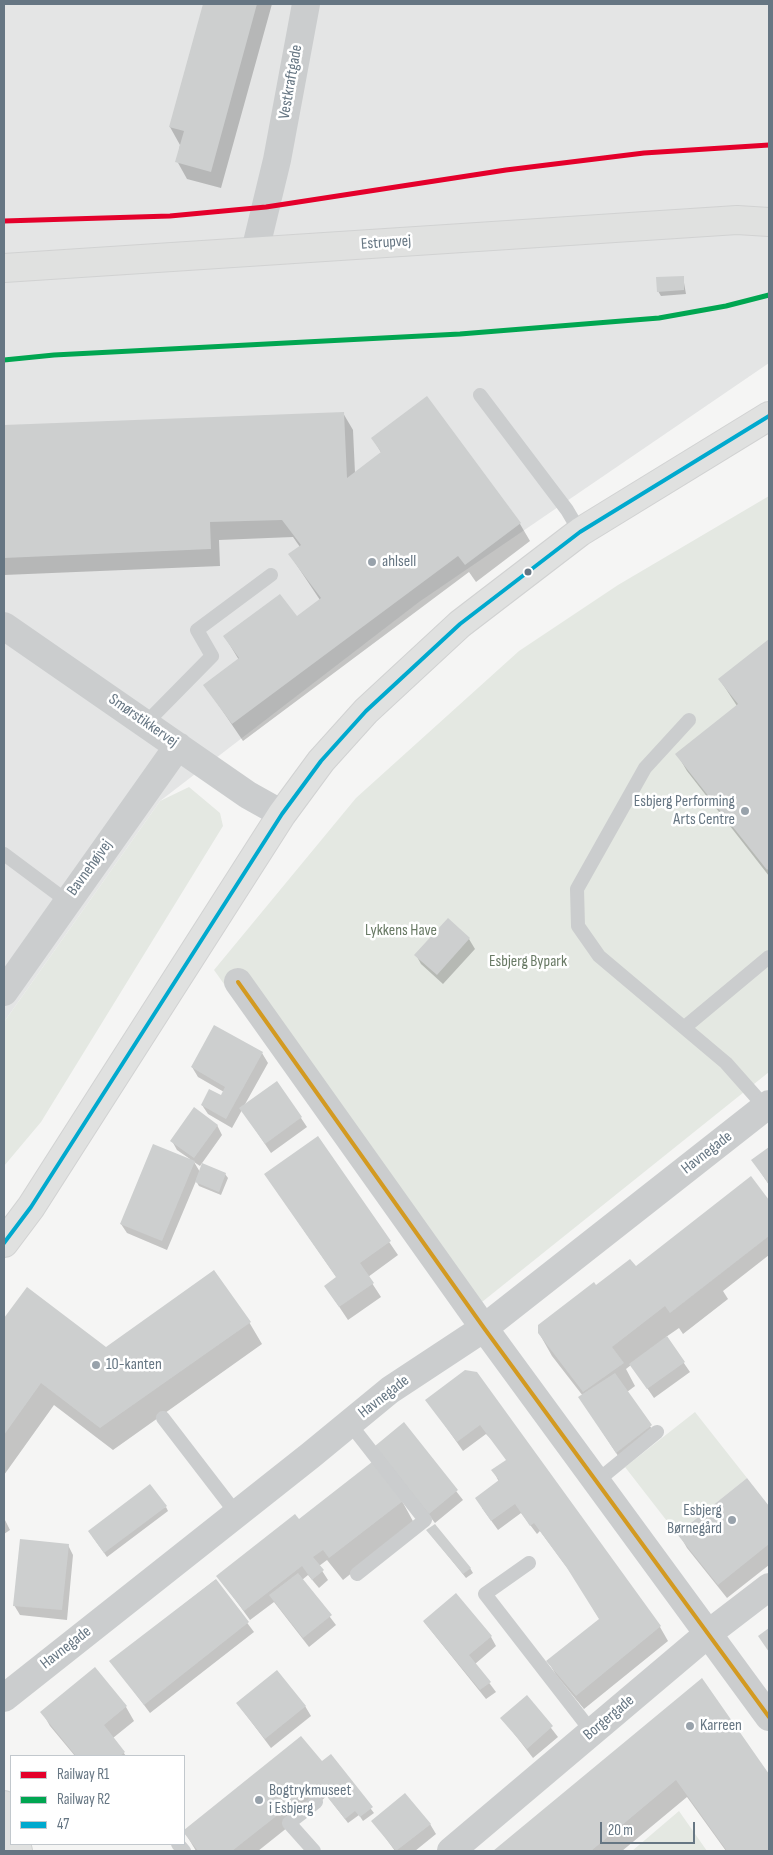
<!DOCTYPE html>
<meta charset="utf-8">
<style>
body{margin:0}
#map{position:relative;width:773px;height:1855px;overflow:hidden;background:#f5f5f4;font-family:"Sofia Sans Condensed",sans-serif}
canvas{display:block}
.frame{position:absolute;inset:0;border:5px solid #667683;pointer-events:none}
.legend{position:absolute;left:10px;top:1755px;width:175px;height:90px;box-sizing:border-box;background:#fff;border:1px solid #c2c8cd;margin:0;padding:6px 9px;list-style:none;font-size:15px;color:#667683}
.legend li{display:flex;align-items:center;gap:10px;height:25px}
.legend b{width:25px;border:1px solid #c2c8cd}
.scale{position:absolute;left:600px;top:1822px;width:95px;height:22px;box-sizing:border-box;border:2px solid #667683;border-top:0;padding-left:6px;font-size:15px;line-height:18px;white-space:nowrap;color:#667683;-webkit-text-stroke:4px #fff;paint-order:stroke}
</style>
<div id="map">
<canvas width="773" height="1855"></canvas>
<div class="frame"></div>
<ul class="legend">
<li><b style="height:6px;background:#e4002b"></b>Railway R1</li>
<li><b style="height:6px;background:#00a651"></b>Railway R2</li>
<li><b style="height:6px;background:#00a9ce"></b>47</li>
</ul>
<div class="scale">20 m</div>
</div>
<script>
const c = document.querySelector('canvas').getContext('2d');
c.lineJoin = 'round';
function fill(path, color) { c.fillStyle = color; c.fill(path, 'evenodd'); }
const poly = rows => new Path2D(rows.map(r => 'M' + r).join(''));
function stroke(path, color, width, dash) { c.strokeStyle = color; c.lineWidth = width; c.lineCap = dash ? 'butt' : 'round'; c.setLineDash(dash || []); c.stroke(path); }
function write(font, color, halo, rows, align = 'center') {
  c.font = font + ' "Sofia Sans Condensed",sans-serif'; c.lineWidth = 5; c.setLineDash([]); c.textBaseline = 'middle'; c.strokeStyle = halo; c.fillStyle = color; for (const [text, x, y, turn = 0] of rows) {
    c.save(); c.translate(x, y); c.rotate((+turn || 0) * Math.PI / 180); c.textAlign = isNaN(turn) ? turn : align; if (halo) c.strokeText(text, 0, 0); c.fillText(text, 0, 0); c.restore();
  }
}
const built = poly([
 [4,4,769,4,769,363,419,602,160,801,4,1022]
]);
const green = poly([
 [769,496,769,1072,462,1318,214,970,356,798,519,651,618,585],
 [189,787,220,813,223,826,41,1122,4,1166,4,1022,160,801],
 [695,1412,747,1478,677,1534,625,1467],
 [679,1811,707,1851,632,1851]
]);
const shadow = poly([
 [204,4,272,4,221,188,187,179,177,161,180,145,170,127],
 [683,277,686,294,661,296,658,291],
 [427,398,520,524,530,541,476,582,469,572,243,741,205,685,239,660,225,637,296,618,320,600,290,555,300,547,293,537,219,540,220,566,4,575,4,427,343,413,353,430,355,473,382,454,373,439],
 [769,640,769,876,687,771,677,754,737,706,720,680],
 [448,920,469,939,475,949,443,984,421,964,416,955],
 [262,1053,268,1063,244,1106,277,1082,307,1127,271,1153,242,1110,232,1128,208,1114,202,1105,221,1096,224,1092,198,1077,192,1067],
 [217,1125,222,1135,200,1166,194,1162,200,1172,225,1174,228,1178,221,1195,199,1186,196,1181,167,1250,127,1233,121,1224,190,1159,177,1150,172,1141],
 [318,1138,398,1255,368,1277,381,1297,348,1320,326,1287,337,1278,265,1174],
 [769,1149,769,1185,753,1161],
 [751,1178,769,1202,769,1255,723,1291,728,1299,683,1334,679,1328,666,1337,690,1372,654,1398,631,1365,626,1369,635,1386,627,1392,656,1435,622,1462,586,1407,583,1396,552,1356,539,1333,596,1287,636,1268],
 [27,1289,106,1348,249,1322,262,1344,113,1450,54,1405,4,1475,4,1320],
 [465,1371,660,1627,668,1641,584,1709,556,1675,548,1661,600,1620,574,1577,540,1531,537,1534,521,1513,498,1530,482,1508,499,1482,493,1470,507,1460,492,1440,486,1434,463,1451,427,1400],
 [404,1424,463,1500,435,1523,382,1456],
 [747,1480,769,1508,769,1565,727,1598,687,1548,679,1534],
 [402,1501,414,1523,343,1580,327,1560,319,1566,328,1580,319,1588,308,1575,302,1580,336,1625,309,1647,274,1602,250,1620,218,1576,302,1526],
 [166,1507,168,1511,107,1557,92,1536],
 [4,1518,10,1530,4,1534],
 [431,1535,470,1568,473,1573,466,1578],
 [68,1545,73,1555,67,1620,20,1615,14,1605],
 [215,1580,254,1632,150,1713,111,1661],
 [424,1622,491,1637,496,1646,475,1664,496,1692,486,1699],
 [95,1669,126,1707,134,1721,113,1738,126,1756,75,1756,50,1726,42,1712],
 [702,1680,769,1776,769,1851,726,1851,687,1797,622,1851,495,1851],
 [527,1697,558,1737,533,1758,502,1718],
 [237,1703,305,1706,311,1716,271,1748],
 [301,1737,326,1768,331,1756,374,1813,363,1821,359,1815,348,1823,327,1796,258,1851,196,1851,184,1831],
 [373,1821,430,1824,436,1834,415,1851,395,1851]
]);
const building = poly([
 [203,4,257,4,211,172,175,162,184,131,169,127],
 [684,276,684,290,657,292,656,277],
 [427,396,521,523,465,565,458,556,232,724,203,685,239,658,223,636,280,594,297,616,321,598,288,554,301,545,282,520,210,522,211,549,4,558,4,425,344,412,347,478,381,452,371,438],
 [769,639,769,868,767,870,675,754,738,704,718,679],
 [448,918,470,938,437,975,414,955],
 [214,1025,263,1052,226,1119,201,1105,209,1089,221,1095,225,1087,191,1067],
 [277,1081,302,1117,265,1144,239,1108],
 [194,1107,218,1125,194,1158,170,1141],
 [318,1136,391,1241,360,1263,374,1283,339,1307,324,1286,336,1277,264,1174],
 [153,1144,195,1161,162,1241,120,1224],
 [769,1147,769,1184,751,1160],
 [202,1163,226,1173,219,1192,195,1182],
 [751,1176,769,1200,769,1236,670,1313,665,1306,612,1347,624,1363,583,1392,538,1333,538,1325,594,1282,596,1285,630,1259,636,1266],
 [214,1270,251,1322,100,1428,41,1383,4,1435,4,1318,27,1287,106,1347],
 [667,1336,685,1362,647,1389,629,1364],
 [465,1370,477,1372,661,1626,576,1696,546,1661,599,1619,567,1568,534,1523,530,1526,515,1504,491,1521,475,1498,499,1480,491,1470,506,1460,480,1425,457,1442,425,1400],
 [615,1373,652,1425,616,1453,578,1397],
 [404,1422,458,1490,429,1514,375,1446],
 [372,1462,403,1501,329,1558,323,1550,313,1557,324,1570,312,1580,302,1566,244,1611,216,1576,295,1514,299,1519],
 [747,1478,769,1506,769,1544,718,1585,677,1534],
 [150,1484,167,1506,104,1553,88,1531],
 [435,1524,471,1568,463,1574,426,1530],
 [20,1539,69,1544,62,1610,13,1606],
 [298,1573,332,1615,303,1638,269,1595],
 [216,1579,249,1622,144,1705,109,1661],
 [456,1593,492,1636,469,1655,491,1682,480,1690,423,1621],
 [769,1628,769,1652,758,1636],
 [95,1667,127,1706,104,1725,125,1752,120,1756,76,1756,40,1712],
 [277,1670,306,1706,265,1739,236,1703],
 [702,1678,769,1774,769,1851,727,1851,676,1780,591,1851,493,1851],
 [527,1695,553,1726,527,1749,500,1718],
 [301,1736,322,1761,331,1754,373,1807,360,1817,355,1811,345,1819,317,1784,232,1851,198,1851,184,1833,184,1830],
 [405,1793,431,1824,396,1851,371,1821]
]);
const service = poly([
 [480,395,567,510,580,532],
 [689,720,645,768,577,889,578,926,599,956,726,1063,765,1107],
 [146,723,212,656,197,630,271,575],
 [4,854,67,901],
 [685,1027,769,957],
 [163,1418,236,1513],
 [350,1424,425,1520,357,1574],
 [597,1481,657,1432],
 [529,1563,485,1594,592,1732],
 [178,1844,184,1851],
 [314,1851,289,1823,316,1802]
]);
const minor = poly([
 [255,251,277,160,306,4],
 [4,626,248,795,282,814],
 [238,982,484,1328,769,1717],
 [4,992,178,746],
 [4,1698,311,1455,390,1390,484,1328,769,1104],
 [451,1851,709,1633,769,1587]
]);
const secondary = poly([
 [4,1243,31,1207,282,814,321,761,366,711,460,624,580,532,769,416],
 [4,1805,11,1829],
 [16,1844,18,1851]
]);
const primary = poly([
 [4,268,737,220,769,222]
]);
const bus1 = poly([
 [4,1243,31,1207,282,814,321,761,366,711,460,624,580,532,769,416]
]);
const bus2 = poly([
 [238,982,484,1328,769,1717]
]);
const rail1 = poly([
 [4,221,170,216,266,207,506,170,644,153,769,145]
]);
const rail2 = poly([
 [4,360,54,355,460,334,659,318,726,306,769,295]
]);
const markers = [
 [372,562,5,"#98a2ab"],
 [528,572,4.5,"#667683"],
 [745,811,5,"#98a2ab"],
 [96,1365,5,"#98a2ab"],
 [732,1520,5,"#98a2ab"],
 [690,1726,5,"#98a2ab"],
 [259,1800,5,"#98a2ab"]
];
const streetNames = [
 ["Vestkraftgade",291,82,-80],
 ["Estrupvej",386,243,-4],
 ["Smørstikkervej",143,721,35],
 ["Bavnehøjvej",90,868,-54],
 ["Havnegade",707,1153,-38],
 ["Havnegade",384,1397,-38],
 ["Havnegade",66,1648,-38],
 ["Borgergade",609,1718,-40]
];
const poiNames = [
 ["ahlsell",382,562],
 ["Esbjerg Performing",735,802,"right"],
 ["Arts Centre",735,820,"right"],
 ["10-kanten",106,1365],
 ["Esbjerg",722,1511,"right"],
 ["Børnegård",722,1529,"right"],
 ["Karreen",700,1726],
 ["Bogtrykmuseet",269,1791],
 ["i Esbjerg",269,1809]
];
const parkNames = [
 ["Lykkens Have",401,931],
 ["Esbjerg Bypark",528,962]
];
fill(built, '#e4e5e5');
fill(green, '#e4e8e2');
fill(shadow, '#0003');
fill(building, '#cdcfcf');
stroke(secondary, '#d1d2d2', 30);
stroke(primary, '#d1d2d2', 30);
stroke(service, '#cbcdce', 14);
stroke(minor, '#cbcdce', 28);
stroke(secondary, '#e0e1e0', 28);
stroke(primary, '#e0e1e0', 28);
stroke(bus1, '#00a9ce', 4);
stroke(bus2, '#d39a21', 4);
stroke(rail1, '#e4002b', 5);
stroke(rail2, '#00a651', 5);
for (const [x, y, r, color] of markers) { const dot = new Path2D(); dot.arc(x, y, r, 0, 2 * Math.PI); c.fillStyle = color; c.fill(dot); stroke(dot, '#fff', 2); }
write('16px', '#667683', '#fff', streetNames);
write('16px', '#667683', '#fff', poiNames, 'left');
write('16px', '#697a65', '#fff', parkNames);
</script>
